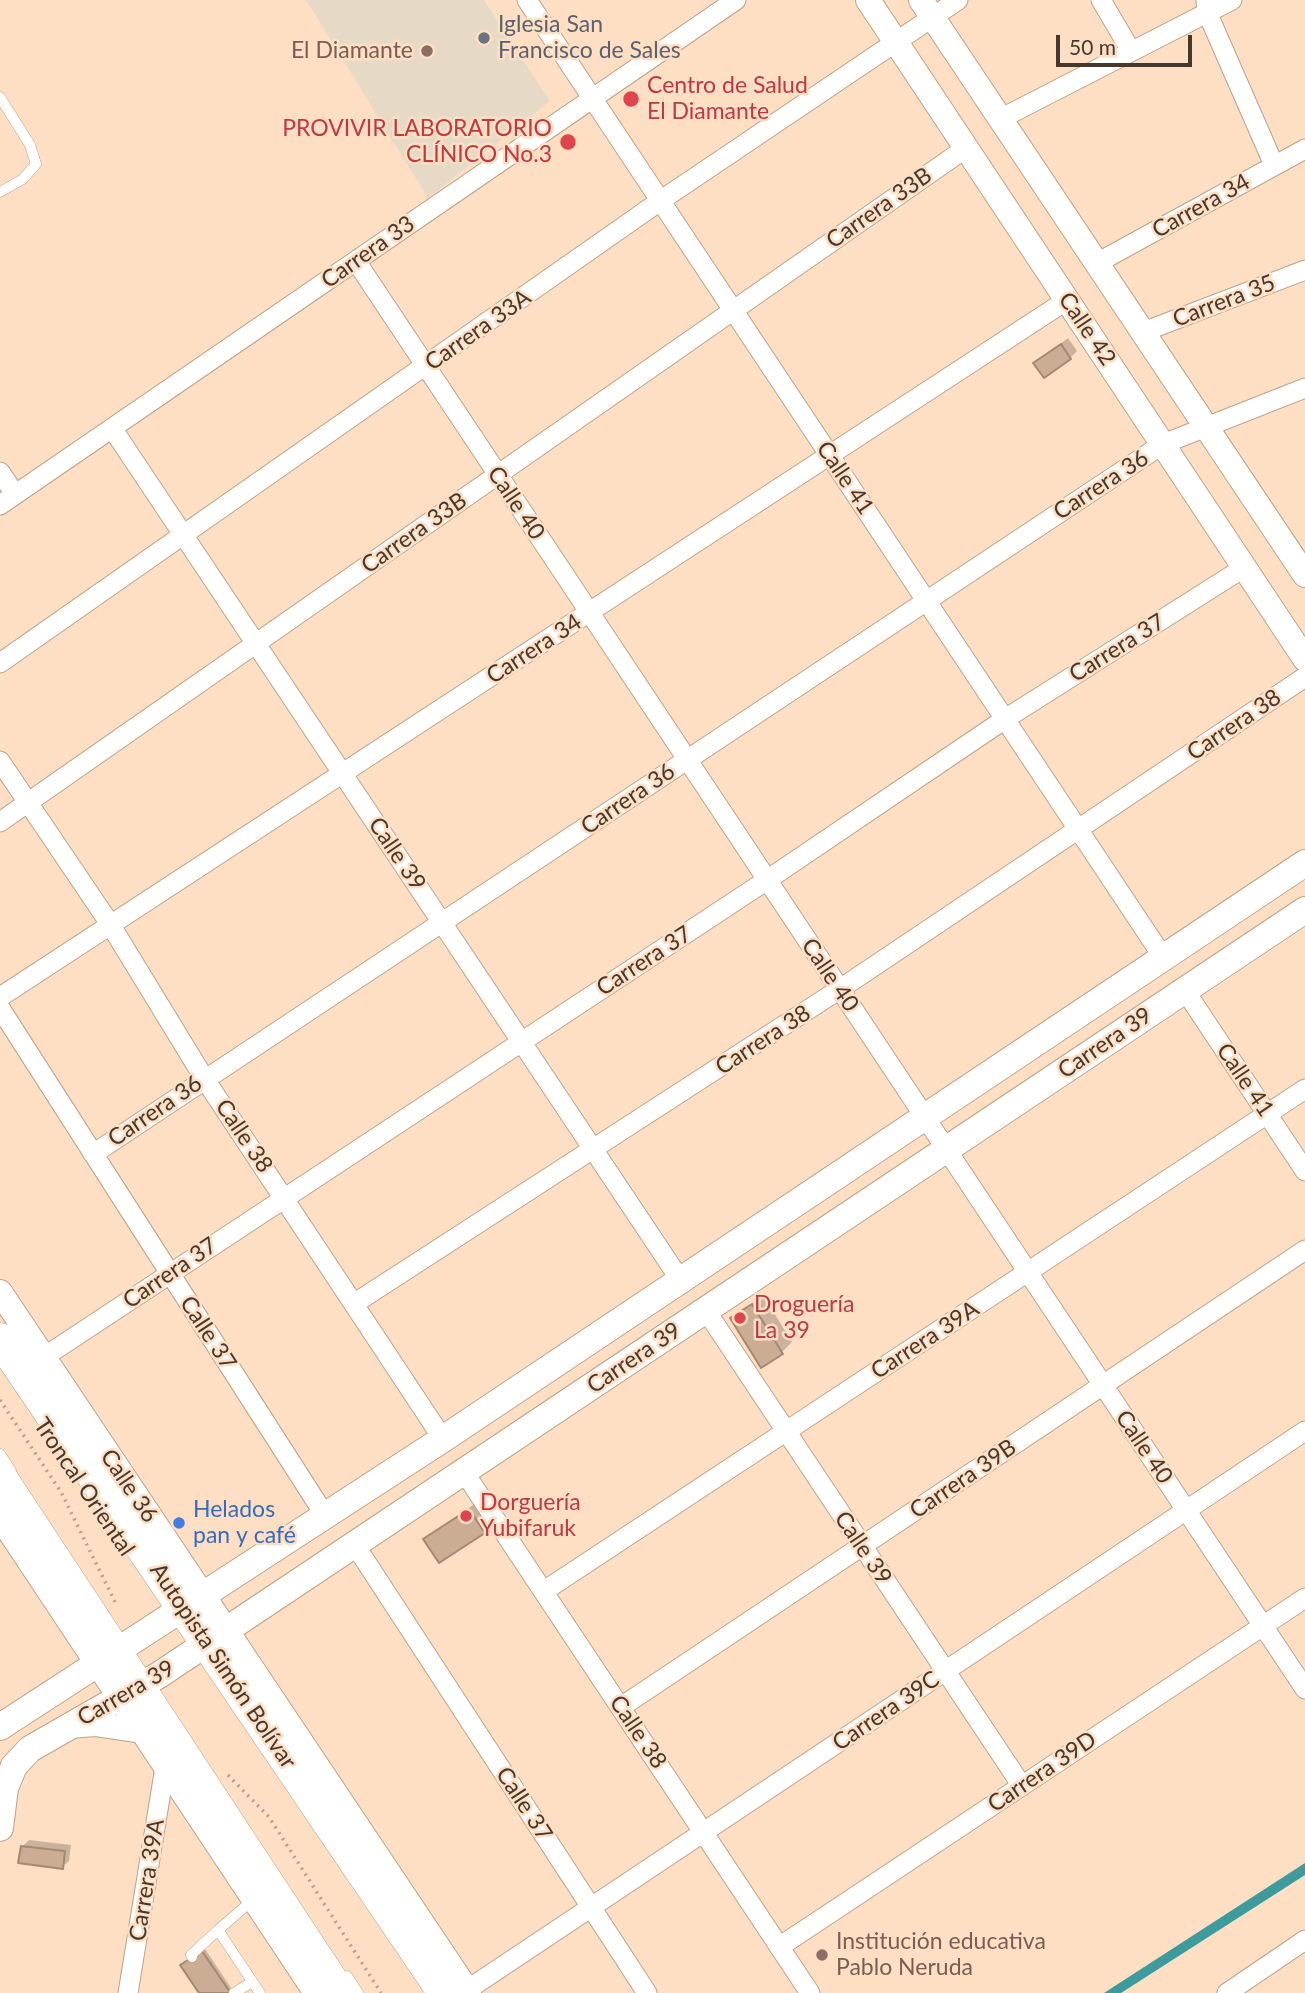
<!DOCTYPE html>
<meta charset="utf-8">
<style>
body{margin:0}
#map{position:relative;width:1305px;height:1993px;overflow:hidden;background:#fedfc4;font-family:Lato,sans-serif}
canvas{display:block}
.scale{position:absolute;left:1056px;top:35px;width:136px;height:32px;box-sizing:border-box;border:4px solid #45392e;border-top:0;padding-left:9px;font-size:21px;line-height:24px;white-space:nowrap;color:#45392e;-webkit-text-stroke:5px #fedfc4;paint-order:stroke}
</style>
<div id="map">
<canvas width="1305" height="1993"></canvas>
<div class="scale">50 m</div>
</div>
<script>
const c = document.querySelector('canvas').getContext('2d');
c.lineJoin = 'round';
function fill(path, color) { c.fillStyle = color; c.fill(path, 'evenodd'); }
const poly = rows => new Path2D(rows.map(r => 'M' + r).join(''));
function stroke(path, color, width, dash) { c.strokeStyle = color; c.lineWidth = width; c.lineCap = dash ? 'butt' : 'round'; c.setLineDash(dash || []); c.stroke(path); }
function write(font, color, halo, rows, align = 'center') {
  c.font = font + ' Lato,sans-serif'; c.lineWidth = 5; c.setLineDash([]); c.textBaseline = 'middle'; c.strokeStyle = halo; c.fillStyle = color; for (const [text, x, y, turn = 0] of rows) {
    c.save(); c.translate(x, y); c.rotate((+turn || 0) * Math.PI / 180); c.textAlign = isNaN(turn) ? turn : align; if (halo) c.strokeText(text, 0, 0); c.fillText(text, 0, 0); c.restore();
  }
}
const education = poly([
 [306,0,484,0,550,101,428,198]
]);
const water = poly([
 [1305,1863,1305,1875,1121,1993,1104,1993]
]);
const shadow = poly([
 [1068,338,1077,351,1070,358,1035,363],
 [763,1295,792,1342,782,1352,732,1318],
 [480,1500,494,1521,483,1531,425,1539],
 [29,1840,71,1845,69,1861,62,1867,22,1847],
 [205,1949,231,1988,225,1993,201,1993,185,1963]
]);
const building = poly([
 [1061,344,1071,359,1044,378,1033,363,1061,344],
 [752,1304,783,1354,761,1368,730,1318,752,1304],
 [469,1509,485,1533,439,1563,423,1539,469,1509],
 [21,1846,65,1851,63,1869,18,1863,21,1846],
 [202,1951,230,1992,229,1993,199,1993,180,1965,202,1951]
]);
const path = poly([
 [0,1400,61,1492,115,1602],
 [228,1775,269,1817,381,1993]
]);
const service = poly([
 [0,97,30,145,36,164,23,179,0,192],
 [0,1454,11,1471],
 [254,1899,218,1930,260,1993],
 [192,1957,191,1955,218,1930],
 [347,1976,358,1993],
 [234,1993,252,1982]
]);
const minor = poly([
 [527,0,1163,957],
 [1101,0,1131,51],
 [1206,1,1207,12,1274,165],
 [1000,119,1232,0],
 [356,261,1305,1689],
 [1097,263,1305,149],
 [1143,332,1305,270],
 [112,428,681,1281],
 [0,472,15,494],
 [0,505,736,0],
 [0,663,660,201,958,0],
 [0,761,110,924,204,1078,443,1439],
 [0,822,966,148],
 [1184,989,1305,1171],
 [0,997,1067,300],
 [0,1008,326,1517],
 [93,1154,1163,444,1305,388],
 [355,1303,840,989,1305,677],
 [705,1309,1022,1786],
 [44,1357,767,880,1005,719,1245,567],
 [464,1472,810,1993],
 [355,1545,647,1993],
 [544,1591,1305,1089],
 [621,1707,1305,1250],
 [779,1947,1305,1598],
 [467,1990,1305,1431],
 [128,1993,165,1767],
 [1227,1993,1305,1940]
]);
const tertiary = poly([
 [868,0,1305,659],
 [921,0,1305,575],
 [0,1292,469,1993],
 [0,1517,316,1993],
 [69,1726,95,1724,148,1732]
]);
const secondary = poly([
 [0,1727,443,1439,1305,863],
 [0,1828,5,1788,14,1766,30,1749,159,1675,1305,910]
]);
const trunk = poly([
 [0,1339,444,1993],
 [0,1476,340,1993]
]);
const markers = [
 [484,38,7,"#6b7280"],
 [427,51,7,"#8d6e63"],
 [631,99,9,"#e0444e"],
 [568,142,9,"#e0444e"],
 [740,1318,7,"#e0444e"],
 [466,1516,7,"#e0444e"],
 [179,1523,7,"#3f7fe0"],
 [822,1955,7,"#8d6e63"]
];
const worshipNames = [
 ["Iglesia San",498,25],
 ["Francisco de Sales",498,51]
];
const educationNames = [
 ["El Diamante",413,51],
 ["Institución educativa",836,1942,"left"],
 ["Pablo Neruda",836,1968,"left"]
];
const healthNames = [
 ["Centro de Salud",647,86],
 ["El Diamante",647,112],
 ["PROVIVIR LABORATORIO",552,129,"right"],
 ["CLÍNICO No.3",552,155,"right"],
 ["Droguería",754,1305],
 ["La 39",754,1331],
 ["Dorguería",480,1503],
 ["Yubifaruk",480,1529]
];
const streetNames = [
 ["Carrera 34",1201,206,-29],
 ["Carrera 33B",879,208,-35],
 ["Carrera 33",368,252,-35],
 ["Carrera 35",1224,301,-21],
 ["Calle 42",1087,329,56],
 ["Carrera 33A",478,330,-35],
 ["Calle 41",845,478,56],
 ["Carrera 36",1101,485,-33],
 ["Calle 40",516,503,56],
 ["Carrera 33B",414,533,-35],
 ["Carrera 37",1117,648,-32],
 ["Carrera 34",534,649,-33],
 ["Carrera 38",1234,725,-34],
 ["Carrera 36",628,799,-34],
 ["Calle 39",397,854,56],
 ["Carrera 37",644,961,-33],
 ["Calle 40",830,975,56],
 ["Carrera 38",763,1040,-33],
 ["Carrera 39",1105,1043,-34],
 ["Calle 41",1245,1080,56],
 ["Carrera 36",155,1111,-34],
 ["Calle 38",244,1136,56],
 ["Carrera 37",170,1273,-34],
 ["Calle 37",208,1333,57],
 ["Carrera 39A",925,1340,-33],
 ["Carrera 39",634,1358,-34],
 ["Calle 40",1144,1447,56],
 ["Carrera 39B",963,1479,-34],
 ["Calle 36",129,1486,56],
 ["Troncal Oriental",84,1487,56],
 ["Calle 39",863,1548,56],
 ["Autopista Simón Bolívar",223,1666,56],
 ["Carrera 39",126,1693,-30],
 ["Carrera 39C",886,1711,-34],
 ["Calle 38",638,1732,56],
 ["Carrera 39D",1042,1772,-34],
 ["Calle 37",524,1804,57],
 ["Carrera 39A",147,1880,-81]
];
const shopNames = [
 ["Helados",193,1510],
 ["pan y café",193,1536]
];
fill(education, '#e6dac6');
fill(water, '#3d9b9e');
fill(shadow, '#0003');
fill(building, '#caad93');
stroke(building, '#a4886f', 2);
stroke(service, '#bda187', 11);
stroke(minor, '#bda187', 21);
stroke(tertiary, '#bda187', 26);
stroke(secondary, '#bda187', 28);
stroke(trunk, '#bda187', 33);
stroke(path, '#b8a08b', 3.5, [2, 5]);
stroke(service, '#fff', 10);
stroke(minor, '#fff', 19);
stroke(tertiary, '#fff', 24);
stroke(secondary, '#fff', 26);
stroke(trunk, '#fff', 32);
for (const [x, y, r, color] of markers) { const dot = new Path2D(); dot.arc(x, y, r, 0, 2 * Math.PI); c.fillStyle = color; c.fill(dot); stroke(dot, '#fedfc4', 2.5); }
write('23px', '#5b616d', '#fedfc4', worshipNames, 'left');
write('23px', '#785e54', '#fedfc4', educationNames, 'right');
write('23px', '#be3a42', '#fedfc4', healthNames, 'left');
write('23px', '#45392e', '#fedfc4', streetNames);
write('23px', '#366cbe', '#fedfc4', shopNames, 'left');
</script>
